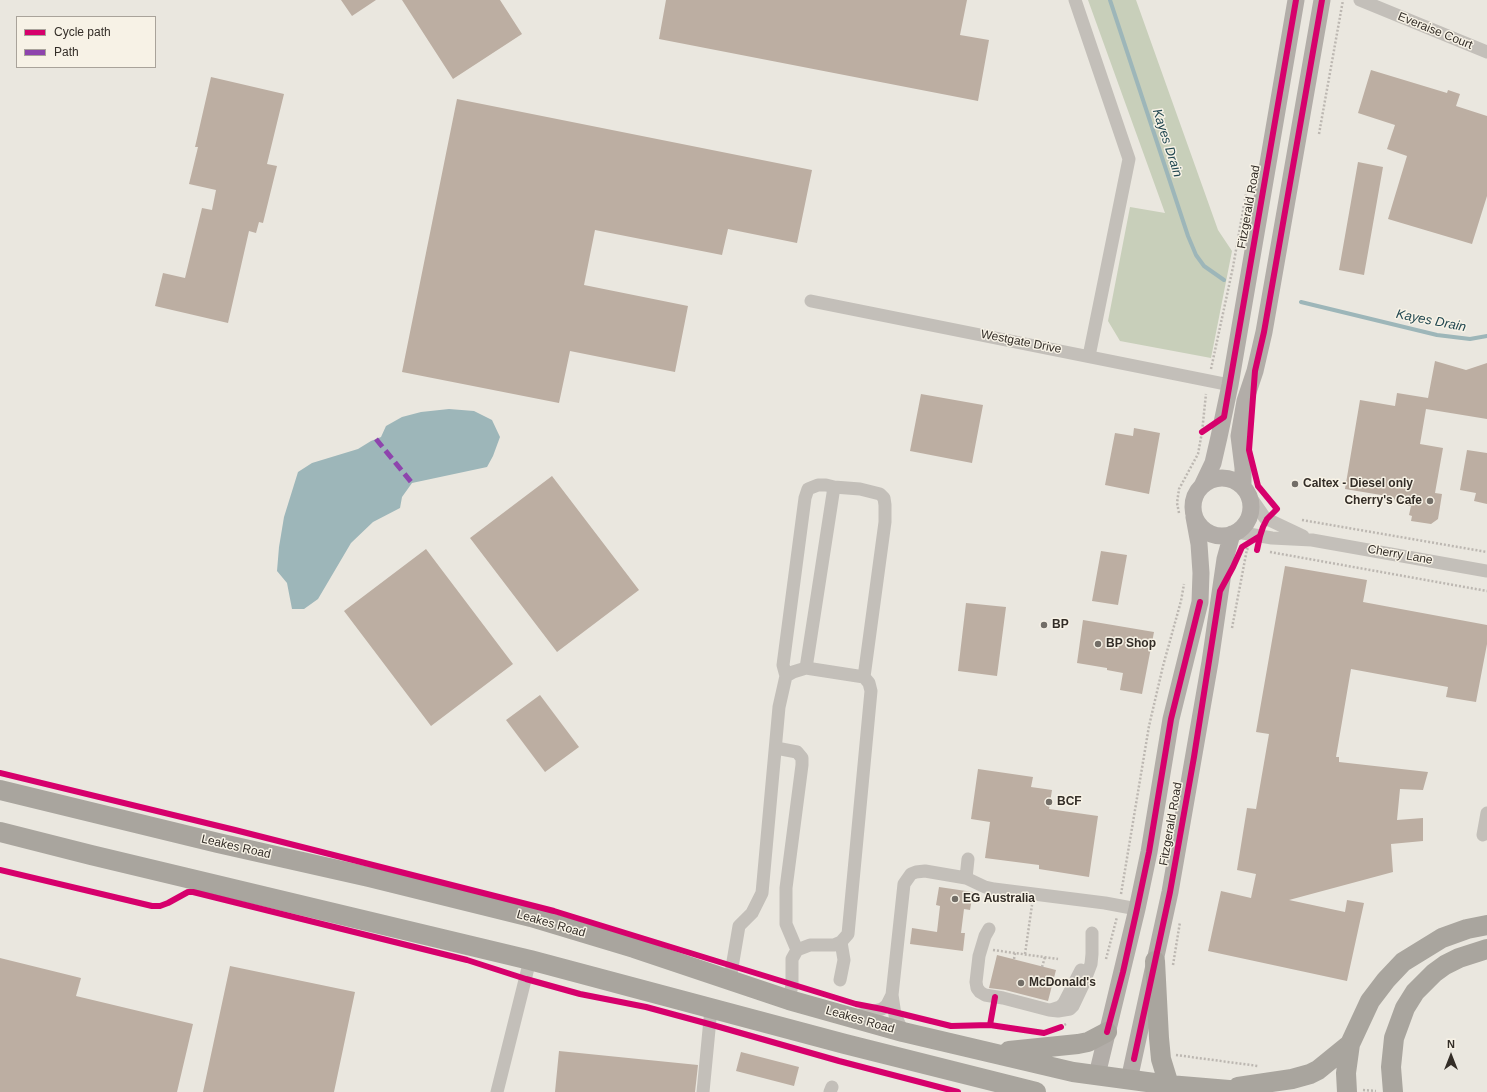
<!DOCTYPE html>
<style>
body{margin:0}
#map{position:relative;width:1487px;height:1092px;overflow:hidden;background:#eae7df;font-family:Arial,sans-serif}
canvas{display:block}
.legend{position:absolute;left:16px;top:16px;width:140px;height:52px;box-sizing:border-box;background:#f7f2e6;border:1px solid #a9a39a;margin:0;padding:5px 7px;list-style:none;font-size:12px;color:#332d27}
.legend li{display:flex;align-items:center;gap:8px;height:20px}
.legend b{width:20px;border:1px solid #a9a39a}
.north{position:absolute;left:1431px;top:1036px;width:40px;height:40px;-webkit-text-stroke:3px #f7f2e6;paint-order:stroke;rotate:0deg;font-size:11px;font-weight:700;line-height:16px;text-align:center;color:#332d27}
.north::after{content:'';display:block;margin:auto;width:14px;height:18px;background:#332d27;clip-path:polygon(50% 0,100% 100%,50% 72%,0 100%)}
</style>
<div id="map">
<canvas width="1487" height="1092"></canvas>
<ul class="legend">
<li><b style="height:5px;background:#d6006c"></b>Cycle path</li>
<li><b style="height:5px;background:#8e44ad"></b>Path</li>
</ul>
<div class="north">N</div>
</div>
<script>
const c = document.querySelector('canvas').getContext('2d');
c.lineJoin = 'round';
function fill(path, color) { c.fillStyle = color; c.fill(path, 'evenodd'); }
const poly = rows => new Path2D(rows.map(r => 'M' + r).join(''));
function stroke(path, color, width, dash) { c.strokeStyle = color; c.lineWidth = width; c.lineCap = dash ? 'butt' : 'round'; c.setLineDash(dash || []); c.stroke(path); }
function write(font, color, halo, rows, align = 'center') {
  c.font = font + ' Arial,sans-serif'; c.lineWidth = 3; c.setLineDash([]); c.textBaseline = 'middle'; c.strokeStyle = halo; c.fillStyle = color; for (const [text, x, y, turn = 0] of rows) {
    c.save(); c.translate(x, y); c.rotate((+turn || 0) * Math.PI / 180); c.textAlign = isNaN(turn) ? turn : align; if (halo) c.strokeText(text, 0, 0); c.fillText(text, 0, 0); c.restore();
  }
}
const green = poly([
 [1088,0,1136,0,1218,230,1232,251,1211,358,1120,341,1108,321,1130,207,1165,213]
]);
const water = poly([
 [449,409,474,411,492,420,500,437,493,456,487,467,412,483,402,497,400,508,373,522,351,543,318,599,304,609,292,609,287,583,277,571,279,547,284,517,298,472,312,463,358,449,371,441,381,437,386,426,402,417,421,412]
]);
const stream = poly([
 [1110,0,1188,236,1196,255,1204,266,1224,280],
 [1301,302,1437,335,1470,339,1487,336]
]);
const building = poly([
 [341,0,376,0,352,16],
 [402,0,500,0,522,34,453,79],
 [666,0,967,0,960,35,989,40,978,101,659,39],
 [1371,70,1447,93,1448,90,1460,94,1456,106,1487,116,1487,196,1472,244,1388,219,1407,156,1387,149,1395,125,1358,113],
 [211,77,284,94,267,164,277,166,263,223,259,222,256,233,249,231,228,323,155,306,163,273,185,278,202,208,212,210,216,190,189,184,198,147,195,147],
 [457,99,812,170,797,243,728,229,722,255,595,230,584,285,688,306,675,372,570,351,559,403,402,372],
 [1358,162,1383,167,1364,275,1339,270],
 [1435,361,1466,370,1487,363,1487,419,1426,409,1420,444,1443,448,1435,493,1442,494,1438,519,1431,524,1411,521,1412,516,1409,515,1411,506,1397,503,1393,497,1345,489,1360,400,1395,406,1397,393,1428,398],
 [921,394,983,405,972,463,910,451],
 [1134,428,1160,433,1149,494,1105,485,1115,433,1133,436],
 [1467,450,1487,453,1487,504,1474,501,1476,493,1460,490],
 [552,476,639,590,557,652,470,538],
 [426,549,513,664,431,726,344,611],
 [1101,551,1127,555,1118,605,1092,601],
 [1285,566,1367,580,1363,602,1487,625,1487,644,1476,702,1446,697,1448,687,1351,669,1336,757,1339,757,1339,762,1428,772,1423,790,1400,789,1397,820,1423,818,1423,841,1391,844,1393,872,1289,900,1345,912,1347,900,1364,903,1347,981,1208,951,1221,891,1251,898,1256,874,1237,870,1247,808,1256,809,1269,734,1256,732],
 [966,603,1006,607,997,676,958,671],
 [1083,620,1154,632,1142,694,1120,690,1123,673,1107,670,1107,668,1077,663],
 [540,695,579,747,545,772,506,720],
 [978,769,1033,777,1031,787,1052,790,1049,809,1098,816,1089,877,1039,869,1039,865,985,858,990,822,971,819],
 [939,887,973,892,970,910,964,909,961,933,965,933,963,951,910,944,912,928,937,932,940,906,936,905],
 [997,955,1056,970,1048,1001,1005,990,989,988],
 [0,958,81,978,76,996,193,1024,177,1092,0,1092],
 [230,966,355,992,334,1092,203,1092],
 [559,1051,698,1065,695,1092,555,1092],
 [741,1052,799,1067,794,1086,736,1071]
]);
const path = poly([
 [1319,134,1343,0],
 [1211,369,1233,267,1247,188],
 [1179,513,1177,503,1179,489,1198,454,1202,432,1206,394],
 [1302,520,1487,552],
 [1270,552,1487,591],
 [1232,628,1247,549,1249,549],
 [1121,894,1149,726,1163,666,1181,601,1184,584],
 [993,950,1058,959],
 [1025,954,1032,905],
 [1014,959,1015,953],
 [1106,959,1117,917],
 [1173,965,1180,922],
 [1042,967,1045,957],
 [1061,1027,1066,1024],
 [1176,1055,1258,1066],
 [1363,1090,1376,1091]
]);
const minor = poly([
 [1075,0,1129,159,1089,356],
 [1360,0,1487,52],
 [811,301,1230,385],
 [1247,492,1265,518,1303,536],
 [1237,532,1272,538,1312,540,1487,571],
 [806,668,834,487,860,489,880,494,884,498,885,505,885,522,864,677],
 [786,676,783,665,805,498,808,489,818,485,826,485,834,487],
 [776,748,797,752,802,758,802,765,786,888,786,924,797,950],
 [1483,835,1487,813],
 [966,878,968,859],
 [989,929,985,936,979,956,976,982,977,988,980,992,985,995,1003,998,1049,1010,1058,1011,1070,1009,1073,1006,1083,985,1091,964,1092,954,1092,933],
 [730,979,739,926,752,913,762,893,779,707,786,676,793,672,806,668,864,677,869,683,871,691,848,934,841,942,834,945,810,945,797,950,792,959,792,985,789,1000],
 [840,980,844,960,841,942],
 [1051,1010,1060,1007,1064,1003,1081,970],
 [853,1017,882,1009,887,1005,892,995],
 [903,1032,895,1015,892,995,904,884,911,874,916,872,925,871,966,878,985,887,994,889,1105,903,1137,909],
 [497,1092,530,960],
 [703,1092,711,1009],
 [830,1092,832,1087]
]);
const major = poly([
 '1193 507a29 29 0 1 1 58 0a29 29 0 1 1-58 0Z',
 [1203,484,1213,463,1219,437,1230,385,1296,0],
 [1243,486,1243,468,1239,436,1245,401,1255,371,1264,332,1322,0],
 [1097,1075,1137,909,1149,852,1171,719,1200,602,1201,573,1199,544,1194,517],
 [1129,1080,1170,892,1210,662,1225,559,1232,534]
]);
const highway = poly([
 [0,790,218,843,369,877,531,917,634,948,789,1000,903,1032,1073,1072,1169,1085,1253,1092],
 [0,832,91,855,530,960,845,1044,1036,1092],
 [1155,961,1159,1038,1161,1059,1169,1085],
 [1009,1051,1078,1044,1088,1042,1107,1032],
 [1238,1087,1292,1079,1310,1074,1318,1070,1350,1044],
 [1347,1092,1346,1073,1350,1044,1370,1001,1386,980,1403,962,1442,938,1467,929,1487,925],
 [1393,1092,1391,1067,1394,1038,1405,1008,1415,992,1434,973,1445,965,1459,958,1487,949]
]);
const quiet = poly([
 [376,439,412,483]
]);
const cycleway = poly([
 [1202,432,1224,417,1296,0],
 [1257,550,1260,536,1263,527,1267,519,1277,509,1258,486,1249,450,1255,371,1264,332,1322,0],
 [0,773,235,830,554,911,856,1004,882,1009,951,1026,990,1025],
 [0,870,152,906,160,906,168,903,188,892,193,892,467,960,526,979,580,994,646,1007,709,1024,839,1061,958,1092],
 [995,997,990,1025,1044,1033,1061,1027],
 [1107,1032,1123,972,1137,909,1149,852,1171,719,1200,602],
 [1134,1059,1170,892,1194,757,1220,591,1233,567,1242,547,1260,536]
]);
const markers = [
 [1295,484,4,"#736e67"],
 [1430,501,4,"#736e67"],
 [1044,625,4,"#736e67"],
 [1098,644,4,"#736e67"],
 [1049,802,4,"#736e67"],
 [955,899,4,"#736e67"],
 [1021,983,4,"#736e67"]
];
const streetNames = [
 ["Everaise Court",1435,31,22],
 ["Fitzgerald Road",1249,207,-80],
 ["Westgate Drive",1021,342,11],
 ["Cherry Lane",1400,555,10],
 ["Fitzgerald Road",1171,824,-80],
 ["Leakes Road",236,847,13],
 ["Leakes Road",551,924,16],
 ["Leakes Road",860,1020,16]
];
const poiNames = [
 ["Caltex - Diesel only",1303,484],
 ["Cherry's Cafe",1422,501,"right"],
 ["BP",1052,625],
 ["BP Shop",1106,644],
 ["BCF",1057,802],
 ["EG Australia",963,899],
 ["McDonald's",1029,983]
];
const waterNames = [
 ["Kayes Drain",1167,143,72],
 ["Kayes Drain",1431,321,11]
];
fill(green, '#c8cfba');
fill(water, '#9db6b9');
stroke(stream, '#9db6b9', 4);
fill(building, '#bcaea2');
stroke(path, '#bcb7b1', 2.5, [2, 2]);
stroke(minor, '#c3bfb9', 13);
stroke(major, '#b2ada8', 17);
stroke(highway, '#a9a59e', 20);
stroke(quiet, '#8e44ad', 5, [10, 5]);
stroke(cycleway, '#d6006c', 6);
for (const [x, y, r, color] of markers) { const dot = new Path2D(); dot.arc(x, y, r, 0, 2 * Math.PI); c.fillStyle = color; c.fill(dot); stroke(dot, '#f7f2e6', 1.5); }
write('12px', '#332d27', '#f7f2e6', streetNames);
write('bold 12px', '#332d27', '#f7f2e6', poiNames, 'left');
write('italic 13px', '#214750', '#f7f2e6', waterNames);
</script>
